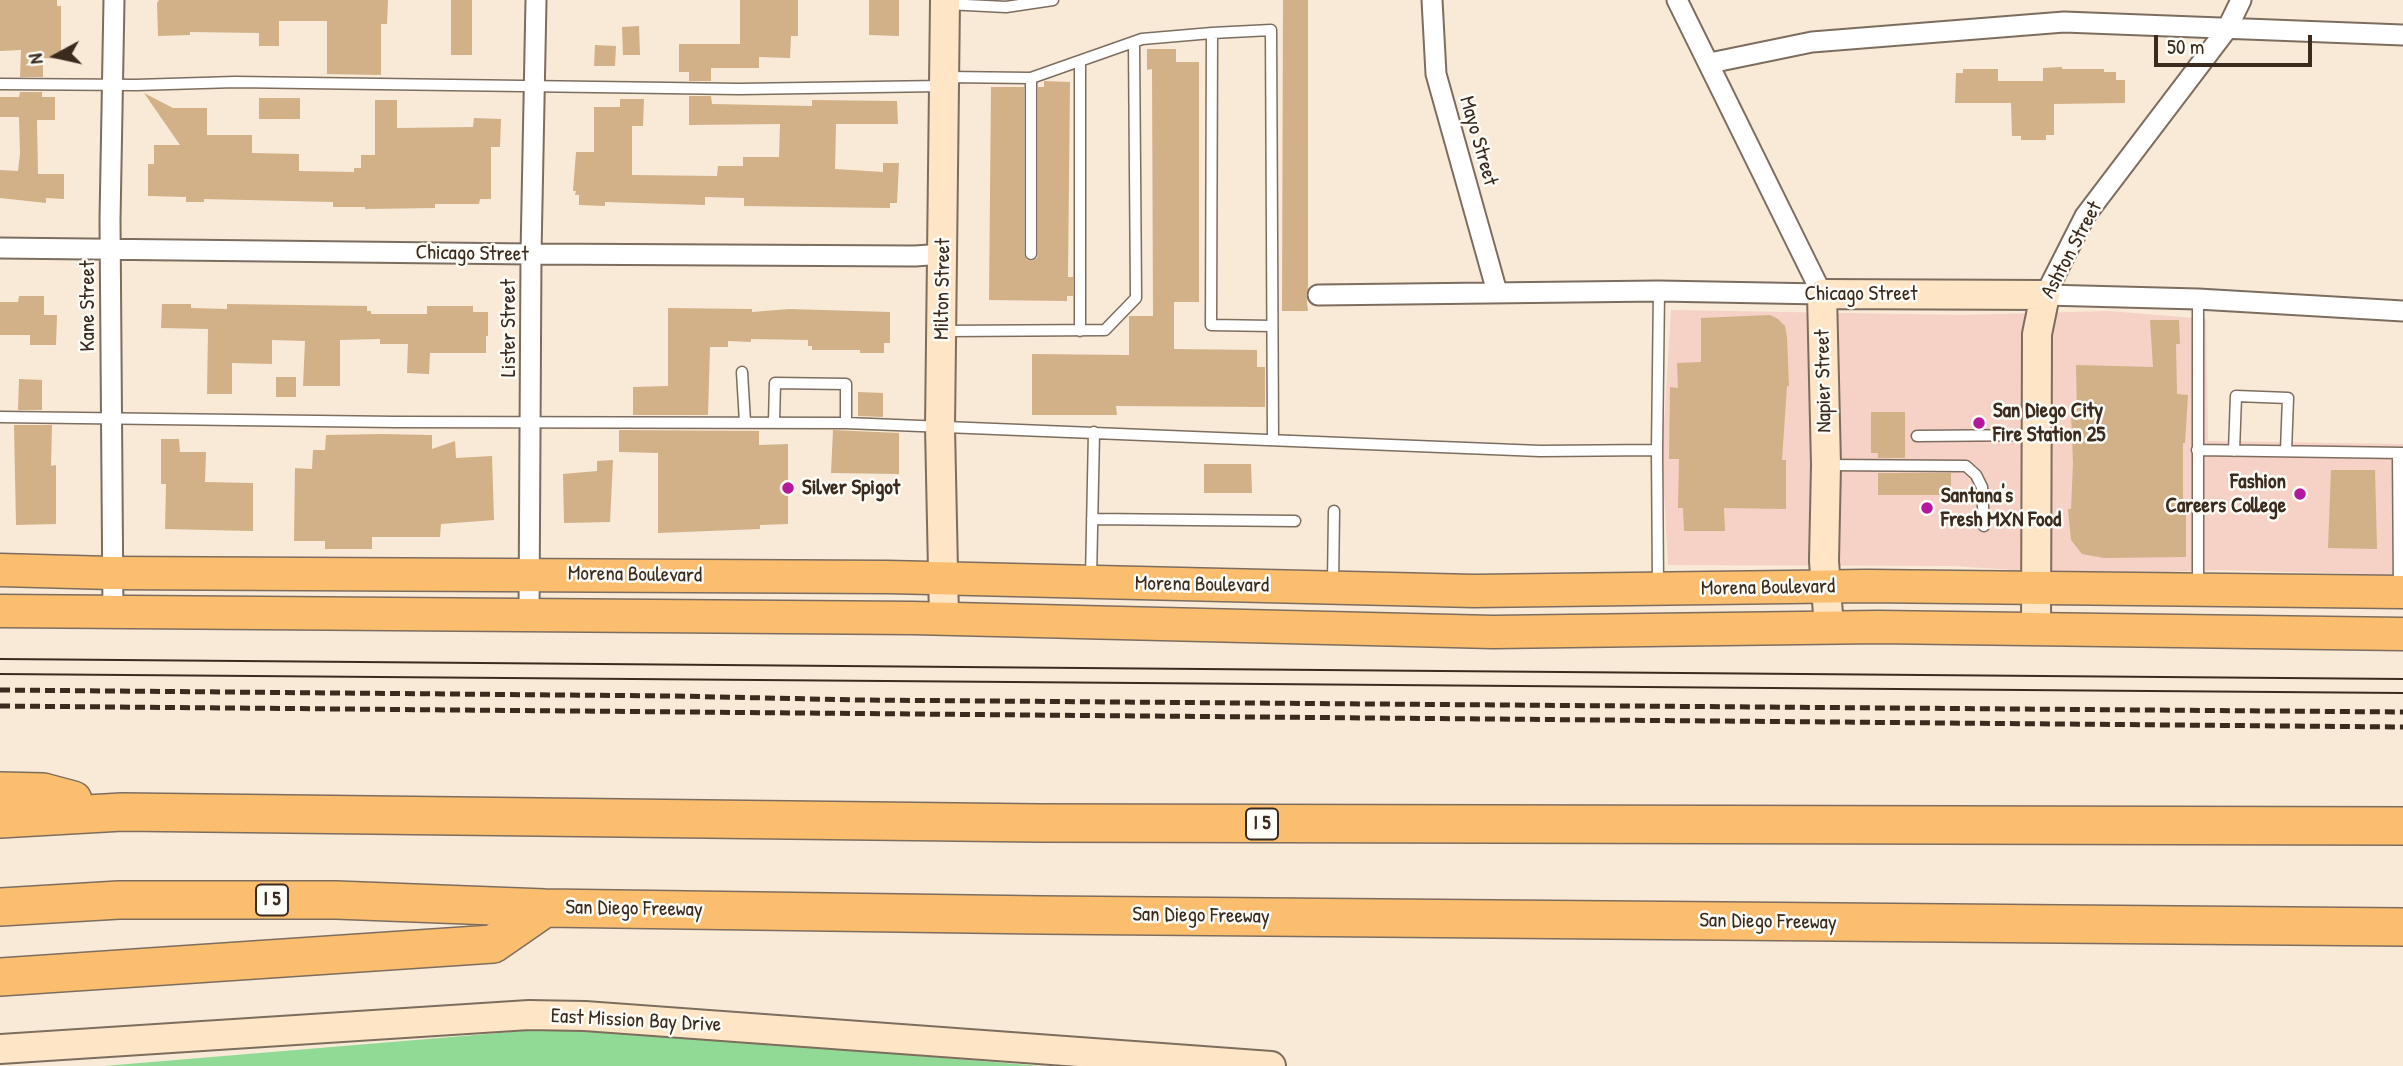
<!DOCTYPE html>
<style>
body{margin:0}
#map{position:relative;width:2403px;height:1066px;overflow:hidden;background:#f8ead7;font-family:"Patrick Hand",sans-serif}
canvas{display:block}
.north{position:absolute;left:21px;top:21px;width:70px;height:70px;-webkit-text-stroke:5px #fdfcf7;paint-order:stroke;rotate:262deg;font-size:19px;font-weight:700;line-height:28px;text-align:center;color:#3b2a1e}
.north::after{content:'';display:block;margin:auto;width:24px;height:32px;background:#3b2a1e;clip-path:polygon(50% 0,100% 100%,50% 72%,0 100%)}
.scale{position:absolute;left:2154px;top:35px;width:158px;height:32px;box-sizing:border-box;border:4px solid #3b2a1e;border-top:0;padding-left:9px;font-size:21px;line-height:24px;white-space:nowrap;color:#3b2a1e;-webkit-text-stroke:5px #fdfcf7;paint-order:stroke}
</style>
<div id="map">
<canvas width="2403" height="1066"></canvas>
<div class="north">N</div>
<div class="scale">50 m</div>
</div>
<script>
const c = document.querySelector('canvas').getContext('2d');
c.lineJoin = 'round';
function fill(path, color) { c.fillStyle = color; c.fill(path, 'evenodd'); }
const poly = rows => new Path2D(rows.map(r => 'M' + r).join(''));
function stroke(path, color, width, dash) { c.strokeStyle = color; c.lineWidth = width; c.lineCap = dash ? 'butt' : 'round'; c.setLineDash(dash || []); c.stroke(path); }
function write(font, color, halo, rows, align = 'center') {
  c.font = font + ' "Patrick Hand",sans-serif'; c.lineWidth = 5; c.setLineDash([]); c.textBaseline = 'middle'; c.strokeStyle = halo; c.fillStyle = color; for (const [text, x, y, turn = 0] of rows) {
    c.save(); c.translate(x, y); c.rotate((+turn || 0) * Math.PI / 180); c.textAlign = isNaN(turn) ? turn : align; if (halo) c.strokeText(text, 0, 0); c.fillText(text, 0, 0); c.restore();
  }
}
const built = poly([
 [1671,310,1961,315,2109,311,2206,319,2208,441,2403,444,2403,575,2218,570,2091,575,1953,566,1668,565,1662,457]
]);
const green = poly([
 [571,1027,1041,1066,104,1066]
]);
const building = poly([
 [0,0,57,0,57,6,61,6,61,59,43,58,43,77,20,77,21,50,0,51],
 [159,0,388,0,387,24,381,24,381,75,327,74,327,21,279,21,279,46,259,46,259,33,190,32,190,35,158,36,157,3],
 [451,0,472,0,472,55,451,55],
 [740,0,798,0,798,36,791,36,790,58,759,57,759,68,711,68,711,81,689,81,689,72,679,72,679,44,740,44],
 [869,0,899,0,899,36,869,35],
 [1283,0,1308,0,1308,289,1306,294,1308,311,1282,311],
 [639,26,640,55,623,55,622,27],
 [595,45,616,46,615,66,594,66],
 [1147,49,1176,49,1176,62,1199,62,1199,302,1174,302,1174,349,1257,350,1257,367,1265,367,1265,407,1116,406,1117,415,1032,415,1032,354,1129,355,1129,316,1153,316,1152,69,1147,70],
 [2062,67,2062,69,2104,69,2104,72,2116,72,2116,80,2125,80,2125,103,2054,104,2054,135,2046,135,2046,140,2021,140,2021,136,2012,136,2011,103,1955,103,1956,73,1963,73,1963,69,1998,69,1998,81,2043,81,2043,68],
 [1044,81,1070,82,1068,277,1073,277,1073,296,1067,296,1067,301,989,300,991,87,1024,87,1024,254,1027,260,1032,261,1037,258,1038,254,1038,87,1044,87],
 [20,92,42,92,42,97,55,97,55,120,37,120,38,174,64,174,64,199,46,198,46,203,0,198,0,170,18,171,20,154,19,117,0,117,0,97,19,97],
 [144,93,173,108,207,108,207,135,252,135,252,153,299,154,299,171,354,172,354,168,361,168,361,155,375,155,375,100,397,100,397,128,473,127,474,118,501,119,500,147,491,147,491,199,480,199,479,204,435,204,435,208,365,209,365,207,333,207,333,202,204,199,204,202,186,202,186,197,148,196,148,164,154,164,154,145,180,145],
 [689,96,711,96,712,104,812,106,812,100,897,101,898,124,836,124,835,169,883,172,883,163,899,163,897,203,890,203,890,208,744,206,744,198,705,197,705,205,605,202,605,206,579,205,579,195,575,195,576,191,573,191,576,152,594,152,594,107,620,107,620,99,644,99,643,126,632,126,632,175,717,176,718,166,743,166,743,157,779,157,780,124,689,125],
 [259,98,300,98,300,119,259,119],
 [19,296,44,296,44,315,57,315,56,345,30,345,30,335,0,335,0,302,18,302],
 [162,304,191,304,191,308,227,309,227,304,367,306,367,311,371,311,371,314,427,314,427,306,473,306,473,312,488,312,488,336,486,336,486,353,430,353,429,374,407,373,408,344,380,344,380,339,340,340,340,386,303,386,305,341,272,340,272,364,232,363,232,394,207,394,208,329,161,328],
 [668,308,752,309,752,312,789,309,890,312,890,343,884,343,884,353,860,353,860,350,812,350,812,346,808,346,808,340,751,339,751,342,728,341,728,347,710,347,708,415,633,415,633,387,668,386],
 [1770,315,1778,319,1785,326,1787,337,1789,386,1787,386,1782,460,1786,460,1786,509,1724,508,1725,531,1684,531,1683,508,1678,508,1679,459,1669,459,1670,387,1678,388,1677,363,1701,362,1701,318],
 [2150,320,2179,320,2180,344,2176,344,2177,394,2188,395,2185,443,2183,443,2183,509,2186,509,2186,557,2104,558,2082,554,2071,540,2068,509,2071,509,2073,463,2071,413,2077,413,2076,365,2153,367],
 [276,377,296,377,296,397,276,397],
 [19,379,42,380,42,410,18,410],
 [858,392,883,393,883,417,858,416],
 [1871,412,1905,412,1905,458,1878,458,1878,453,1871,453],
 [14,425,52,425,51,466,56,465,56,524,16,525],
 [619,430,759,431,759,445,788,444,788,524,760,525,760,529,658,533,658,453,619,452],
 [833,430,899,433,899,474,831,473],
 [381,434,432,435,432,449,455,441,456,458,492,456,494,520,441,524,440,537,372,537,372,549,325,549,325,541,294,541,295,468,312,469,313,450,325,450,326,435],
 [161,439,179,439,180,452,206,452,205,482,253,483,253,531,165,529,166,484,161,484],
 [613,460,610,522,564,523,563,474,597,471,597,461],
 [1204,464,1251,464,1252,493,1204,493],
 [2331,470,2375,470,2377,549,2328,548],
 [1878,473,1951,473,1951,495,1878,495]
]);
const lane = poly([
 [946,4,1006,7,1053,0],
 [1080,61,1080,331],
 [946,77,1031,78,1031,254],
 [1031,78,1142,39,1212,33],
 [0,84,136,85,235,82,739,89,941,86],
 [2198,299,2198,585],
 [1272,326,1211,325,1212,33,1271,30,1273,440],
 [945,331,1105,330,1136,298,1134,42],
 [742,372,745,422],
 [0,417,396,422,846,423,1540,451,1657,450,1659,291],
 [774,422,775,383,846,384,846,423],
 [1917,436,2033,435],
 [1657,450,1658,586],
 [2197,450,2403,453],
 [2234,451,2236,396,2288,398,2286,451],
 [2398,453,2399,588],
 [1827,465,1966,466,1976,475,1982,487,1984,526],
 [1092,519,1295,521],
 [1091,578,1094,432],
 [1333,584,1334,511]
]);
const street = poly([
 [1432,0,1436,74,1497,292],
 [2241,0,2227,29,2085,216,2045,295,2198,299,2403,311],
 [1710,63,1812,42,2064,22,2403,35],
 [0,248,531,254,915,256,943,254],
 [1318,295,1659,291,1822,294,1677,0],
 [113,612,110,220,114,0],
 [529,615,531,254,536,0]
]);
const secondary = poly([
 [944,619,940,427,945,0],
 [1829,628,1824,561,1826,465,1822,294,2045,295,2037,334,2036,629],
 [0,1049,529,1015,585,1016,1271,1066]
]);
const primary = poly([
 [0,570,111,573,888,577,1474,591,1867,586,2403,592],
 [0,611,913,618,1493,632,1878,627,2403,634]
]);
const highway = poly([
 [0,791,43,792,73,800],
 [0,819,122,812,1039,823,2403,826],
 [0,907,119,900,336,900,545,908,1041,915,2403,927],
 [0,977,493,944,545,908]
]);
const tram = poly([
 [0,659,2403,679],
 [0,674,2403,693]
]);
const rail = poly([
 [0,690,674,696,860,700,2403,712],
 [0,706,2403,727]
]);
const markers = [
 [1979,423,7,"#b5179e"],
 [788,488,7,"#b5179e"],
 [2300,494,7,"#b5179e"],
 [1927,508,7,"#b5179e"]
];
const shields = [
 [1262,824,32],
 [272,900,32]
];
const shieldNames = [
 ["I 5",1262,824],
 ["I 5",272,900]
];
const streetNames = [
 ["Mayo Street",1478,141,74],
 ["Ashton Street",2072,250,-62],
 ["Chicago Street",472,254,1],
 ["Milton Street",943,289,-89],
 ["Chicago Street",1861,294],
 ["Kane Street",88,306,-90],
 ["Lister Street",509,328,-90],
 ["Napier Street",1824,381,-91],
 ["Morena Boulevard",635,575,1],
 ["Morena Boulevard",1202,585,1],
 ["Morena Boulevard",1768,588,-1],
 ["San Diego Freeway",634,909,1],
 ["San Diego Freeway",1201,916,1],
 ["San Diego Freeway",1768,922,1],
 ["East Mission Bay Drive",636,1021,3]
];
const poiNames = [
 ["San Diego City",1993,411],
 ["Fire Station 25",1993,435],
 ["Fashion",2286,482,"right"],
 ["Careers College",2286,506,"right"],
 ["Silver Spigot",802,488],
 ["Santana's",1941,496],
 ["Fresh MXN Food",1941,520]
];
fill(built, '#f6d1c5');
fill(green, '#91da96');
fill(building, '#d2b088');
stroke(lane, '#7d6d5f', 13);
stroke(street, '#7d6d5f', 23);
stroke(secondary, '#7d6d5f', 32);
stroke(primary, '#7d6d5f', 35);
stroke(highway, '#7d6d5f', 40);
stroke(lane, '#fff', 10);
stroke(street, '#fff', 19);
stroke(secondary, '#fde5c5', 28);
stroke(primary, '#fbbe6e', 32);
stroke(highway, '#fbbe6e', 37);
stroke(tram, '#3b2a1e', 2);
stroke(rail, '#3b2a1e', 5, [10, 5]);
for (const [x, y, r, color] of markers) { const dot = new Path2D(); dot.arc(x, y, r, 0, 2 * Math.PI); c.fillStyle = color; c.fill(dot); stroke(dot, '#fdfcf7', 2.5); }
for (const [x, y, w] of shields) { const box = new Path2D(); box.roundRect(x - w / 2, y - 15.5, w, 31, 5); c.fillStyle = '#fdfcf7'; c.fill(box); stroke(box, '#3b2a1e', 2); }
write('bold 19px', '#3b2a1e', null, shieldNames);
write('21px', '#3b2a1e', '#fdfcf7', streetNames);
write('bold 21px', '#3b2a1e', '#fdfcf7', poiNames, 'left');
</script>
